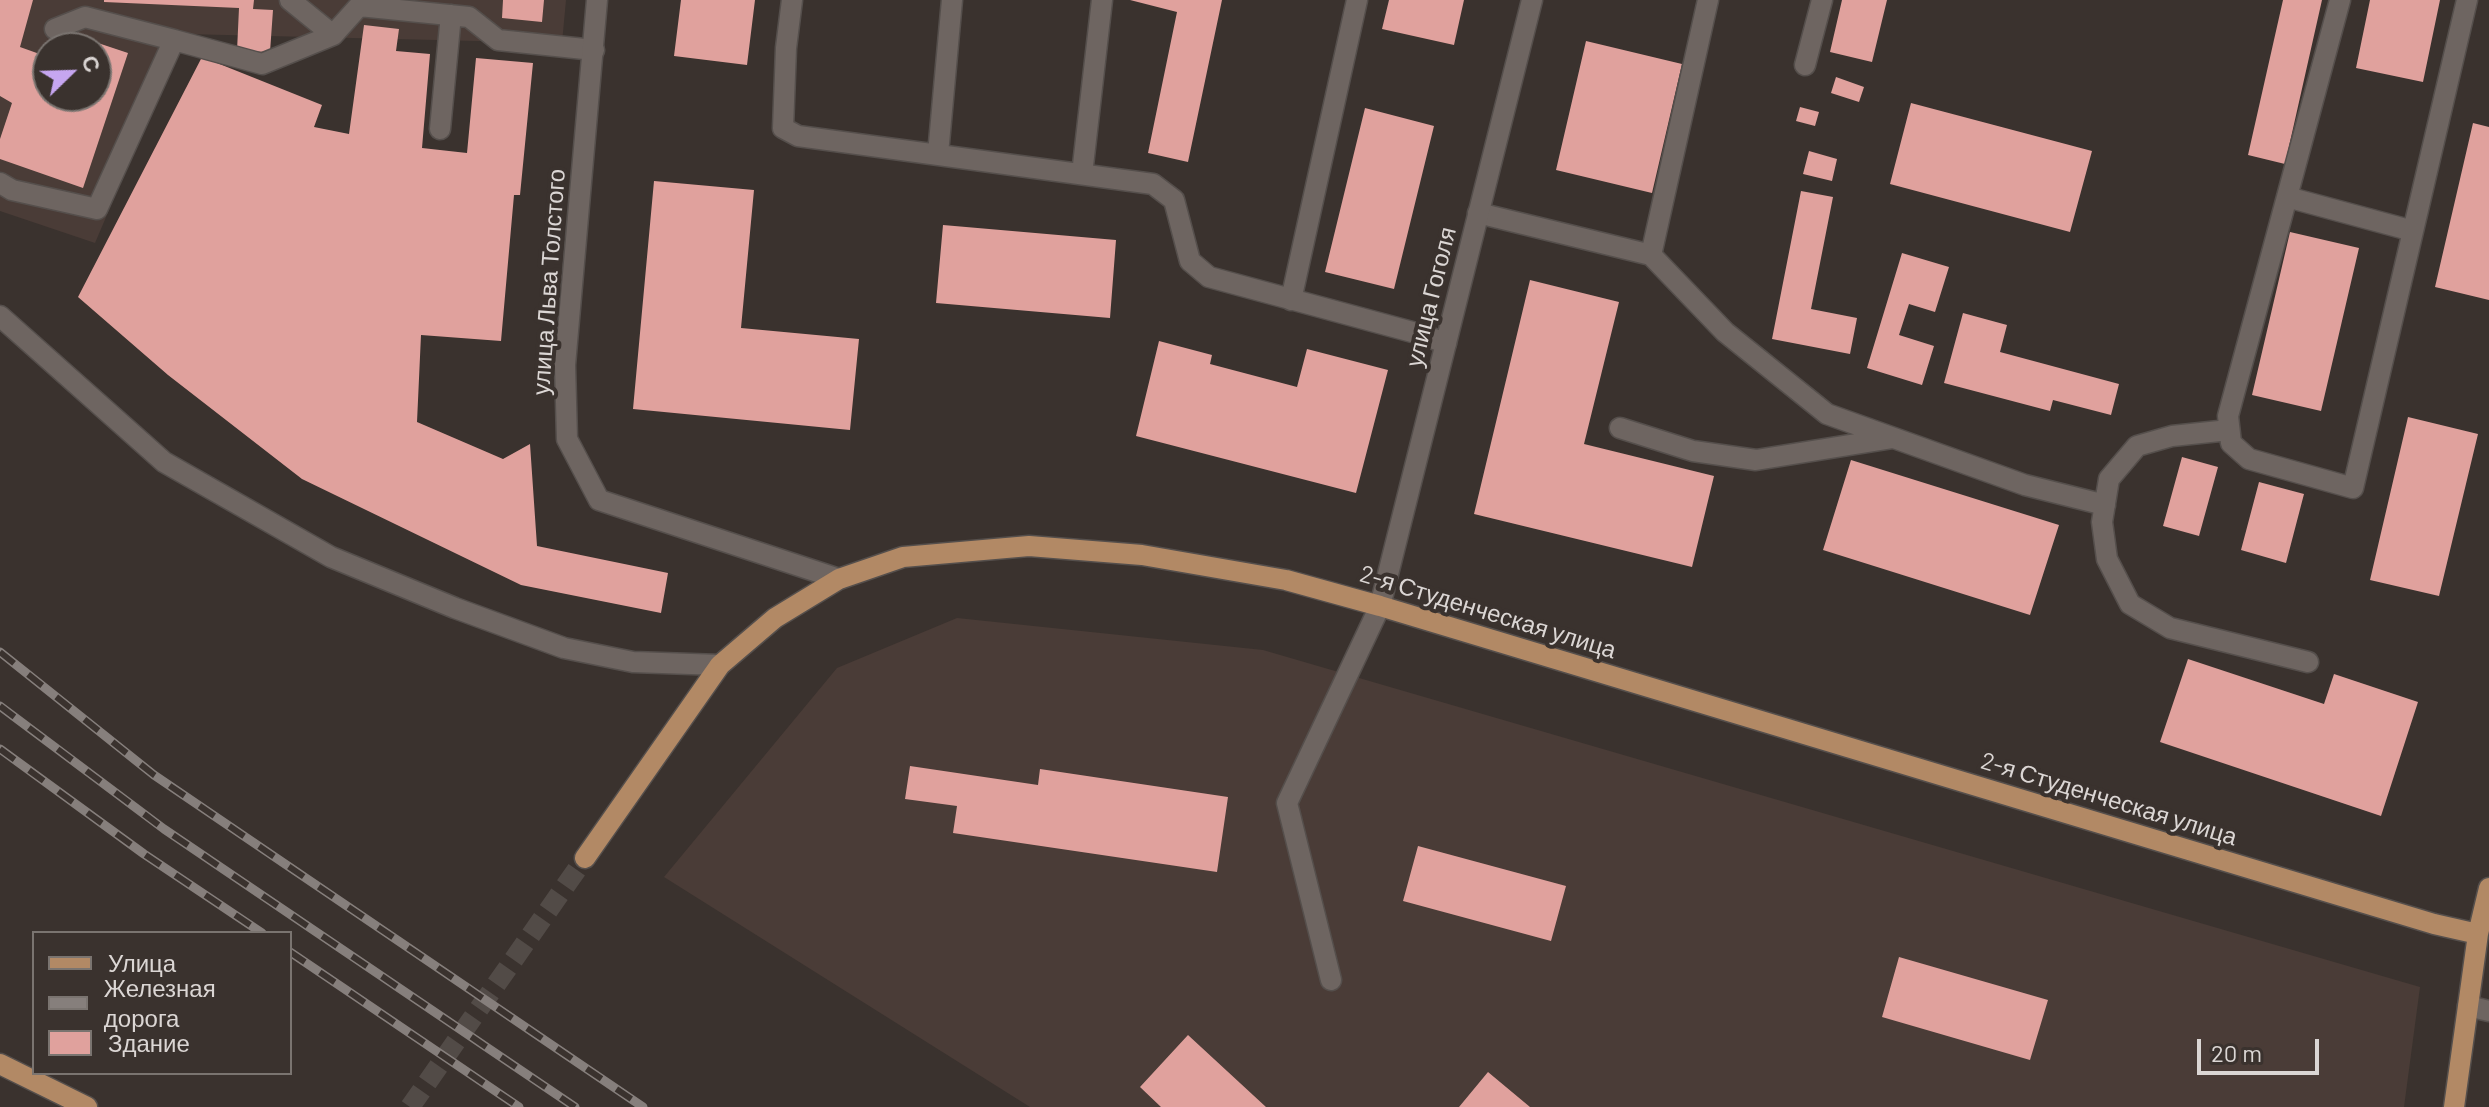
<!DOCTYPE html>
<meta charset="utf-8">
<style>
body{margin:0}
#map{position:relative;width:2489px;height:1107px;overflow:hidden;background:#3a322e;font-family:Barlow,sans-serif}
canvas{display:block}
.legend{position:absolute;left:32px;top:931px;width:260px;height:144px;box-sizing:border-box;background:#3a322e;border:2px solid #7a7470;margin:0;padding:10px 14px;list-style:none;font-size:24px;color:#dbd6d4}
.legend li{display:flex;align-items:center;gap:16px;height:40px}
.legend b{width:40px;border:2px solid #7a7470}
.north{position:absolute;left:32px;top:32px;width:80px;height:80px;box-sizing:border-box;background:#3a322e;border:2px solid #7a7470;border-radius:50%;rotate:67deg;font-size:22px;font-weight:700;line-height:32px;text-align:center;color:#dbd6d4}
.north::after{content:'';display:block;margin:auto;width:28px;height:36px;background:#c6a6f0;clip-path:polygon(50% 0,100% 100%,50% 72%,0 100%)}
.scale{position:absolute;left:2197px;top:1039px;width:122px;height:36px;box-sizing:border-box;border:4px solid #dbd6d4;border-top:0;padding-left:10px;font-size:24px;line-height:28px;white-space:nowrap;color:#dbd6d4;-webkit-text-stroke:6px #3a322e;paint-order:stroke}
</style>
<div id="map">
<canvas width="2489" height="1107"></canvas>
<ul class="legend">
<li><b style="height:10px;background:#b28965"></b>Улица</li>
<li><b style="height:10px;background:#867f7c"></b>Железная дорога</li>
<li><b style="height:22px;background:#e0a19d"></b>Здание</li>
</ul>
<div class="north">С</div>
<div class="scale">20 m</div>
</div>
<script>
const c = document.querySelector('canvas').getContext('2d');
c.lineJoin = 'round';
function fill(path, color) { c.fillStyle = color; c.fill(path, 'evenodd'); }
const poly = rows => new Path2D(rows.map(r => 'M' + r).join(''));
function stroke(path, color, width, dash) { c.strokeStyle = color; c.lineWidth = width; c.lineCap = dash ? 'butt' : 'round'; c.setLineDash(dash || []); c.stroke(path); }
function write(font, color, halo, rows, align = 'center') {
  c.font = font + ' Barlow,sans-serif'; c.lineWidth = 8; c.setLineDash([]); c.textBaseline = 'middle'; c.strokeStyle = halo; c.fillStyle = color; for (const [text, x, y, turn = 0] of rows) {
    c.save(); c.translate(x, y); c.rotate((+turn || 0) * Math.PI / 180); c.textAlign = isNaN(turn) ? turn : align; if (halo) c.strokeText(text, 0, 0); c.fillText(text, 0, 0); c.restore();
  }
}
const built = poly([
 [0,0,566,0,562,43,184,34,95,243,0,211],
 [48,48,96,48,96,96,48,96],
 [957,618,1263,650,2420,987,2404,1107,1030,1107,664,877,837,668]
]);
const building = poly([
 [0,0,33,0,20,47,48,57,48,96,96,96,96,48,89,48,92,41,128,53,83,188,0,159,0,139,12,103,0,96],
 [104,0,254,0,253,9,273,10,270,52,237,51,239,8,104,2],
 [503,0,544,0,542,22,502,18],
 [681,0,755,0,747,65,674,56],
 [1130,0,1222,0,1188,162,1148,153,1177,12],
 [1389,0,1464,0,1454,45,1382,29],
 [1842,0,1887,0,1872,62,1830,52],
 [2283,0,2322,0,2285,164,2248,155],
 [2370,0,2440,0,2423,82,2356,68],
 [364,25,399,29,396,51,430,54,422,148,467,153,476,58,533,63,520,195,514,195,501,341,421,335,417,422,503,459,530,444,537,546,668,573,661,613,521,585,302,479,168,375,78,297,202,57,322,105,314,127,349,134],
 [1586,41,1682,64,1652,193,1556,170],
 [1836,77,1864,87,1859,102,1831,93],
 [1911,103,2092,151,2070,232,1890,184],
 [1800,107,1819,112,1815,126,1796,121],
 [1365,108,1434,126,1394,289,1325,272],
 [2473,123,2489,127,2489,300,2435,287],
 [1809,151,1837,159,1832,181,1803,174],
 [654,181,754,190,741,328,859,339,850,430,633,409],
 [1801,191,1833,197,1811,309,1857,318,1850,354,1772,339],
 [943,225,1116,240,1110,318,936,303],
 [2290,232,2359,248,2321,411,2252,395],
 [1902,253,1949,267,1935,312,1909,304,1899,335,1934,346,1922,385,1867,368],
 [1530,280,1619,302,1584,444,1714,476,1692,567,1474,514],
 [1963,313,2007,325,2000,352,2119,384,2111,415,2053,400,2050,411,1944,383],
 [1159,341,1212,355,1210,364,1297,387,1307,349,1388,370,1356,493,1136,436],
 [2408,417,2478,434,2439,596,2370,580],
 [2182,457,2218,467,2199,536,2163,526],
 [1851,460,2059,525,2030,615,1823,550],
 [2259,482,2304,494,2286,563,2241,550],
 [2188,659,2324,704,2334,674,2418,702,2381,816,2160,742],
 [910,766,1038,785,1040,769,1228,797,1217,872,953,833,957,806,905,799],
 [1418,846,1566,886,1551,941,1403,901],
 [1899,957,2048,1000,2030,1060,1882,1017],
 [1188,1035,1266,1107,1161,1107,1140,1087],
 [1488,1072,1530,1107,1459,1107]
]);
const primaryTunnel = poly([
 [410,1107,585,858]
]);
const lane = poly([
 [290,0,333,35],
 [792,0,786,48,783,128,798,136,1153,184,1174,200,1190,261,1209,277,1416,333,1446,343],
 [2340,0,2228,416,2231,443,2249,459,2353,488,2467,0],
 [55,29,85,17,174,40],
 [1805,65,1822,0],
 [440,129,451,15],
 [938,154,952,0],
 [1082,174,1102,0],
 [0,183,12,190,97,209,174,40,262,64,333,35,359,6,469,17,498,40,594,50],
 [2287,197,2413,231],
 [1478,213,1651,255,1725,332,1827,414,2025,485,2105,505],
 [1651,255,1708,0],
 [1291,300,1357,0],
 [0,316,164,462,331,557,455,608,564,648,633,662,720,665],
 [1620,428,1693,451,1756,460,1893,438],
 [2229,430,2172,436,2137,446,2109,479,2102,522,2107,559,2130,604,2170,628,2308,662],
 [1331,980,1287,803,1380,606],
 [2468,1006,2489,1011]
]);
const street = poly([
 [597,0,565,365,567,439,599,500,839,579],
 [1380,606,1532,0]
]);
const primary = poly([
 [585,858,720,665,775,618,839,579,903,557,1029,546,1142,555,1286,580,1380,606,2434,924,2478,934],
 [0,1064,87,1107],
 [2454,1107,2478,934,2489,888]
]);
const rail = poly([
 [0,652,154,775,643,1107],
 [0,706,164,829,575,1107],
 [0,749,144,854,262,933],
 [290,952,519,1107]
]);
const streetNames = [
 ["улица Льва Толстого",549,282,-86],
 ["улица Гоголя",1431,297,-76],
 ["2-я Студенческая улица",1488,612,17],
 ["2-я Студенческая улица",2109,799,17]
];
fill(built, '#4a3c37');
fill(building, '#e0a19d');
stroke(primaryTunnel, '#524b47', 20, [20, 10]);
stroke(lane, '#554f4c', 23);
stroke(street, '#554f4c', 23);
stroke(primary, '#554f4c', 23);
stroke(lane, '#6e6561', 20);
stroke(street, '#6e6561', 20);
stroke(primary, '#b28965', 20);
stroke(rail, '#867f7c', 9);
stroke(rail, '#3a322e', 6, [18]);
write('24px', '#dbd6d4', '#3a322e', streetNames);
</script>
